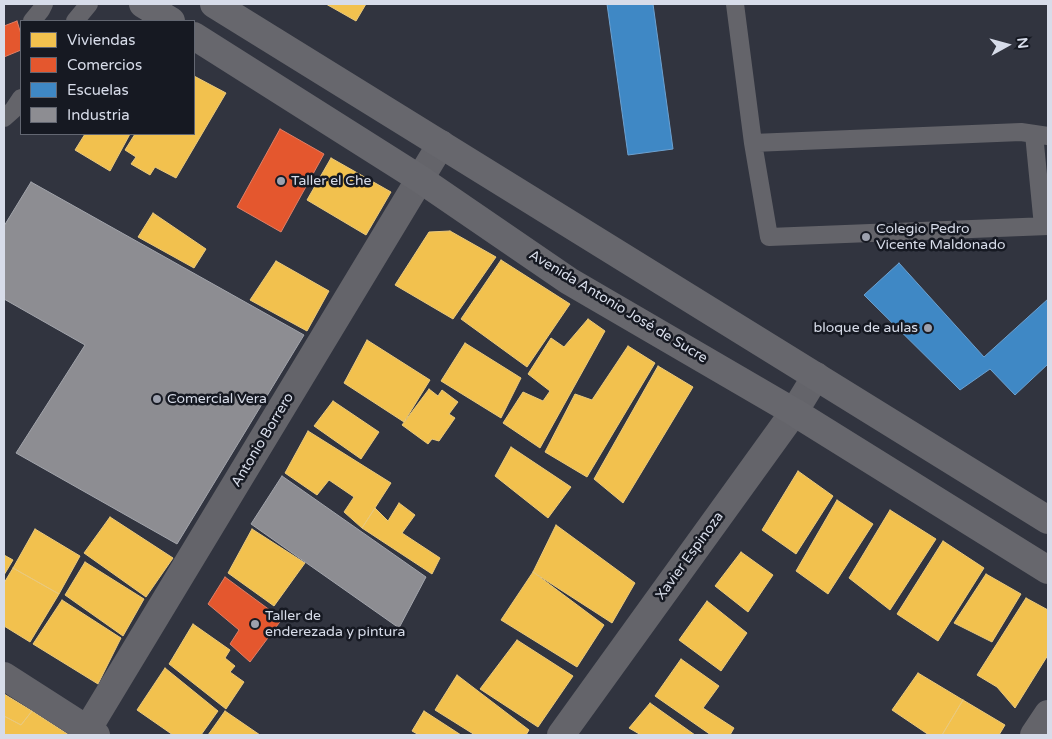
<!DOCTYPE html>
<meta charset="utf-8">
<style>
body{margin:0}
#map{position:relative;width:1052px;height:739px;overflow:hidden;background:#31343f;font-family:"Varela Round",sans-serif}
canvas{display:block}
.frame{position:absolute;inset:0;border:5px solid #d7dce9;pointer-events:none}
.legend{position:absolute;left:20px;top:20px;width:175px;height:115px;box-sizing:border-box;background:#161922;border:1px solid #636772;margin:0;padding:6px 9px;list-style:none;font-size:15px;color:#d7dce9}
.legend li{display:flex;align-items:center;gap:10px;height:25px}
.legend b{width:25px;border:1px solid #636772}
.north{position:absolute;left:982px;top:20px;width:50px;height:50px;-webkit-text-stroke:4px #161922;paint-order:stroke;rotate:83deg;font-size:14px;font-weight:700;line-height:20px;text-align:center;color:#d7dce9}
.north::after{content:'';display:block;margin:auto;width:18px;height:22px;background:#d7dce9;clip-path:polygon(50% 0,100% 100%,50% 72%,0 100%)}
</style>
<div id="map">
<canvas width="1052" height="739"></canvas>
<div class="frame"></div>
<ul class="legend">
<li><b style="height:14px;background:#f2c14e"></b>Viviendas</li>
<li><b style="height:14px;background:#e4572e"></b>Comercios</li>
<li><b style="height:14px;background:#3f88c5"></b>Escuelas</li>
<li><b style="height:14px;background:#8d8d92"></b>Industria</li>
</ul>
<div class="north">N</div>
</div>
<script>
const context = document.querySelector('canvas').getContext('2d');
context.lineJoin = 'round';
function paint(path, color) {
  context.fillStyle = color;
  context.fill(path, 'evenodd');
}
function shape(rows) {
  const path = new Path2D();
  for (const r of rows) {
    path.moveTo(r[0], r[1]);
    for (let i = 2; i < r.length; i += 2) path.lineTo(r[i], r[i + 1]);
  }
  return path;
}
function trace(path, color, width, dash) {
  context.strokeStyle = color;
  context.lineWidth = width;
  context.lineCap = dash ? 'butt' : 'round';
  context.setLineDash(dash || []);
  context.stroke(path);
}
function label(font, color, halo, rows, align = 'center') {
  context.font = font + ' "Varela Round",sans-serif';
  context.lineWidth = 5;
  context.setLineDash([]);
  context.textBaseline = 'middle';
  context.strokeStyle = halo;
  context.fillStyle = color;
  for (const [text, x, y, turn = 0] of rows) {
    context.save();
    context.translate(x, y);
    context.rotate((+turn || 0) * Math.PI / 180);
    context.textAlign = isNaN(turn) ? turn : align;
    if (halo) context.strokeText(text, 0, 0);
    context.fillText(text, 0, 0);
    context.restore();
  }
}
const homes = shape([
 [326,4,366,4,356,21,326,4],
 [194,76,226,93,176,178,155,167,150,175,131,164,136,157,125,150,135,134,194,134,194,76],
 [85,134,130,134,110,171,75,150,85,134],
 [331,158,391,192,366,235,307,200,331,158],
 [153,213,206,249,194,268,138,237,153,213],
 [450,231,496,257,453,319,395,285,429,232,450,231],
 [501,260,570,304,527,367,461,319,501,260],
 [276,261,329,291,307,331,250,300,276,261],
 [588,319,605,331,540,448,503,423,523,392,543,401,550,391,528,374,551,338,564,347,588,319],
 [367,340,430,380,404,422,344,383,367,340],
 [465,343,521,378,501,418,441,381,465,343],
 [628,346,655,363,587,477,545,452,575,394,592,400,628,346],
 [658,366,693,387,623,503,594,479,658,366],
 [429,389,438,396,442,390,458,402,449,414,455,418,439,441,432,439,428,444,402,425,429,389],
 [333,401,379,432,361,459,314,426,333,401],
 [308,431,391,483,362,528,344,512,354,497,329,480,317,495,285,473,308,431],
 [511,447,571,487,548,518,495,476,511,447],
 [798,471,833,496,796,554,762,530,798,471],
 [837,500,873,524,828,594,796,571,837,500],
 [399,503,415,515,402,533,440,558,432,574,362,528,375,508,388,521,399,503],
 [890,510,936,539,890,610,849,578,890,510],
 [110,517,173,558,146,597,84,553,110,517],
 [556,525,635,583,612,623,533,572,556,525],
 [35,529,80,556,59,594,13,568,35,529],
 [252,529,305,563,274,606,228,573,252,529],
 [943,541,984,568,938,641,897,614,943,541],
 [741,552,773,575,748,612,715,586,741,552],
 [4,555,13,560,4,575,4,555],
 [85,562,144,599,123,636,65,595,85,562],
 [13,568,59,594,30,642,4,626,4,583,13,568],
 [533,572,604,625,577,667,501,620,533,572],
 [986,574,1021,594,992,642,954,623,986,574],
 [1026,598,1048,610,1048,655,1015,708,997,687,977,675,1026,598],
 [62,600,121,638,98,684,33,644,62,600],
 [707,601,747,633,721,671,679,640,707,601],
 [193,624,230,650,225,658,235,666,230,672,244,682,226,709,169,664,193,624],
 [517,640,573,676,538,727,480,689,517,640],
 [681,659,719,686,703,708,734,728,730,735,711,735,655,696,681,659],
 [165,668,218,711,201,735,173,735,137,710,165,668],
 [918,673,963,700,942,735,929,735,892,710,918,673],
 [457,675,529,730,526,735,475,735,435,710,457,675],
 [4,694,32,711,21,725,4,716,4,694],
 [963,700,1005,725,999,735,942,735,963,700],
 [650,703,695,735,641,735,629,728,650,703],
 [32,711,69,735,4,735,4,716,21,725,32,711],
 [225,711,260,735,208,735,225,711],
 [424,711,461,735,419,735,412,731,424,711]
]);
paint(homes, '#f2c14e');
trace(homes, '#eac97c', 1);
const shops = shape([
 [17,21,21,34,21,50,4,57,4,26,17,21],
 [280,129,324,154,281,232,237,207,280,129],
 [225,577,282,619,250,662,230,644,239,630,208,604,225,577]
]);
paint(shops, '#e4572e');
trace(shops, '#e07f66', 1);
const schools = shape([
 [607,4,653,4,673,149,628,155,607,4],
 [899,263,984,357,1048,299,1048,364,1015,395,990,369,960,390,864,295,899,263]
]);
paint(schools, '#3f88c5');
trace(schools, '#6da1d0', 1);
const industry = shape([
 [31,182,304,335,177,544,16,453,85,345,4,299,4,226,31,182],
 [282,476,426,577,399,628,251,524,282,476]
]);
paint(industry, '#8d8d92');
trace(industry, '#a3a5ac', 1);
trace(shape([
 [735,4,753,143,769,237,1048,226],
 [32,21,41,10,44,4],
 [75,21,89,4],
 [4,118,13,110,21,98],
 [1034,134,1043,226],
 [753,143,1021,132,1048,136]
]), '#64646a', 18);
trace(shape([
 [4,676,96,735],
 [84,735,441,144],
 [561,735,794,412,816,376],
 [1034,735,1048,714]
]), '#64646a', 28);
trace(shape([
 [143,4,171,21],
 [214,4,1048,520],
 [194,36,420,179,569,281,794,412,1048,570]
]), '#67676d', 28);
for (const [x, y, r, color] of [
 [281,181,5,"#9da1ae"],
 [866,237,5,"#9da1ae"],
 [928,328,5,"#9da1ae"],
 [157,399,5,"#9da1ae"],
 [255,624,5,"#9da1ae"]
]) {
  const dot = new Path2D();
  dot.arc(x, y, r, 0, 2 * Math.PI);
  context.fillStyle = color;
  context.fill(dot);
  trace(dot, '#161922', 2);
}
label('14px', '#d7dce9', '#161922', [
 ["Taller el Che",291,181],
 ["Colegio Pedro",876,229],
 ["Vicente Maldonado",876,245],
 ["bloque de aulas",918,328,"right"],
 ["Comercial Vera",167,399],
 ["Taller de",265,616],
 ["enderezada y pintura",265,632]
], 'left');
label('14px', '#d7dce9', '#161922', [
 ["Avenida Antonio José de Sucre",618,307,31],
 ["Antonio Borrero",263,440,-59],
 ["Xavier Espinoza",690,556,-54]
]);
</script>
